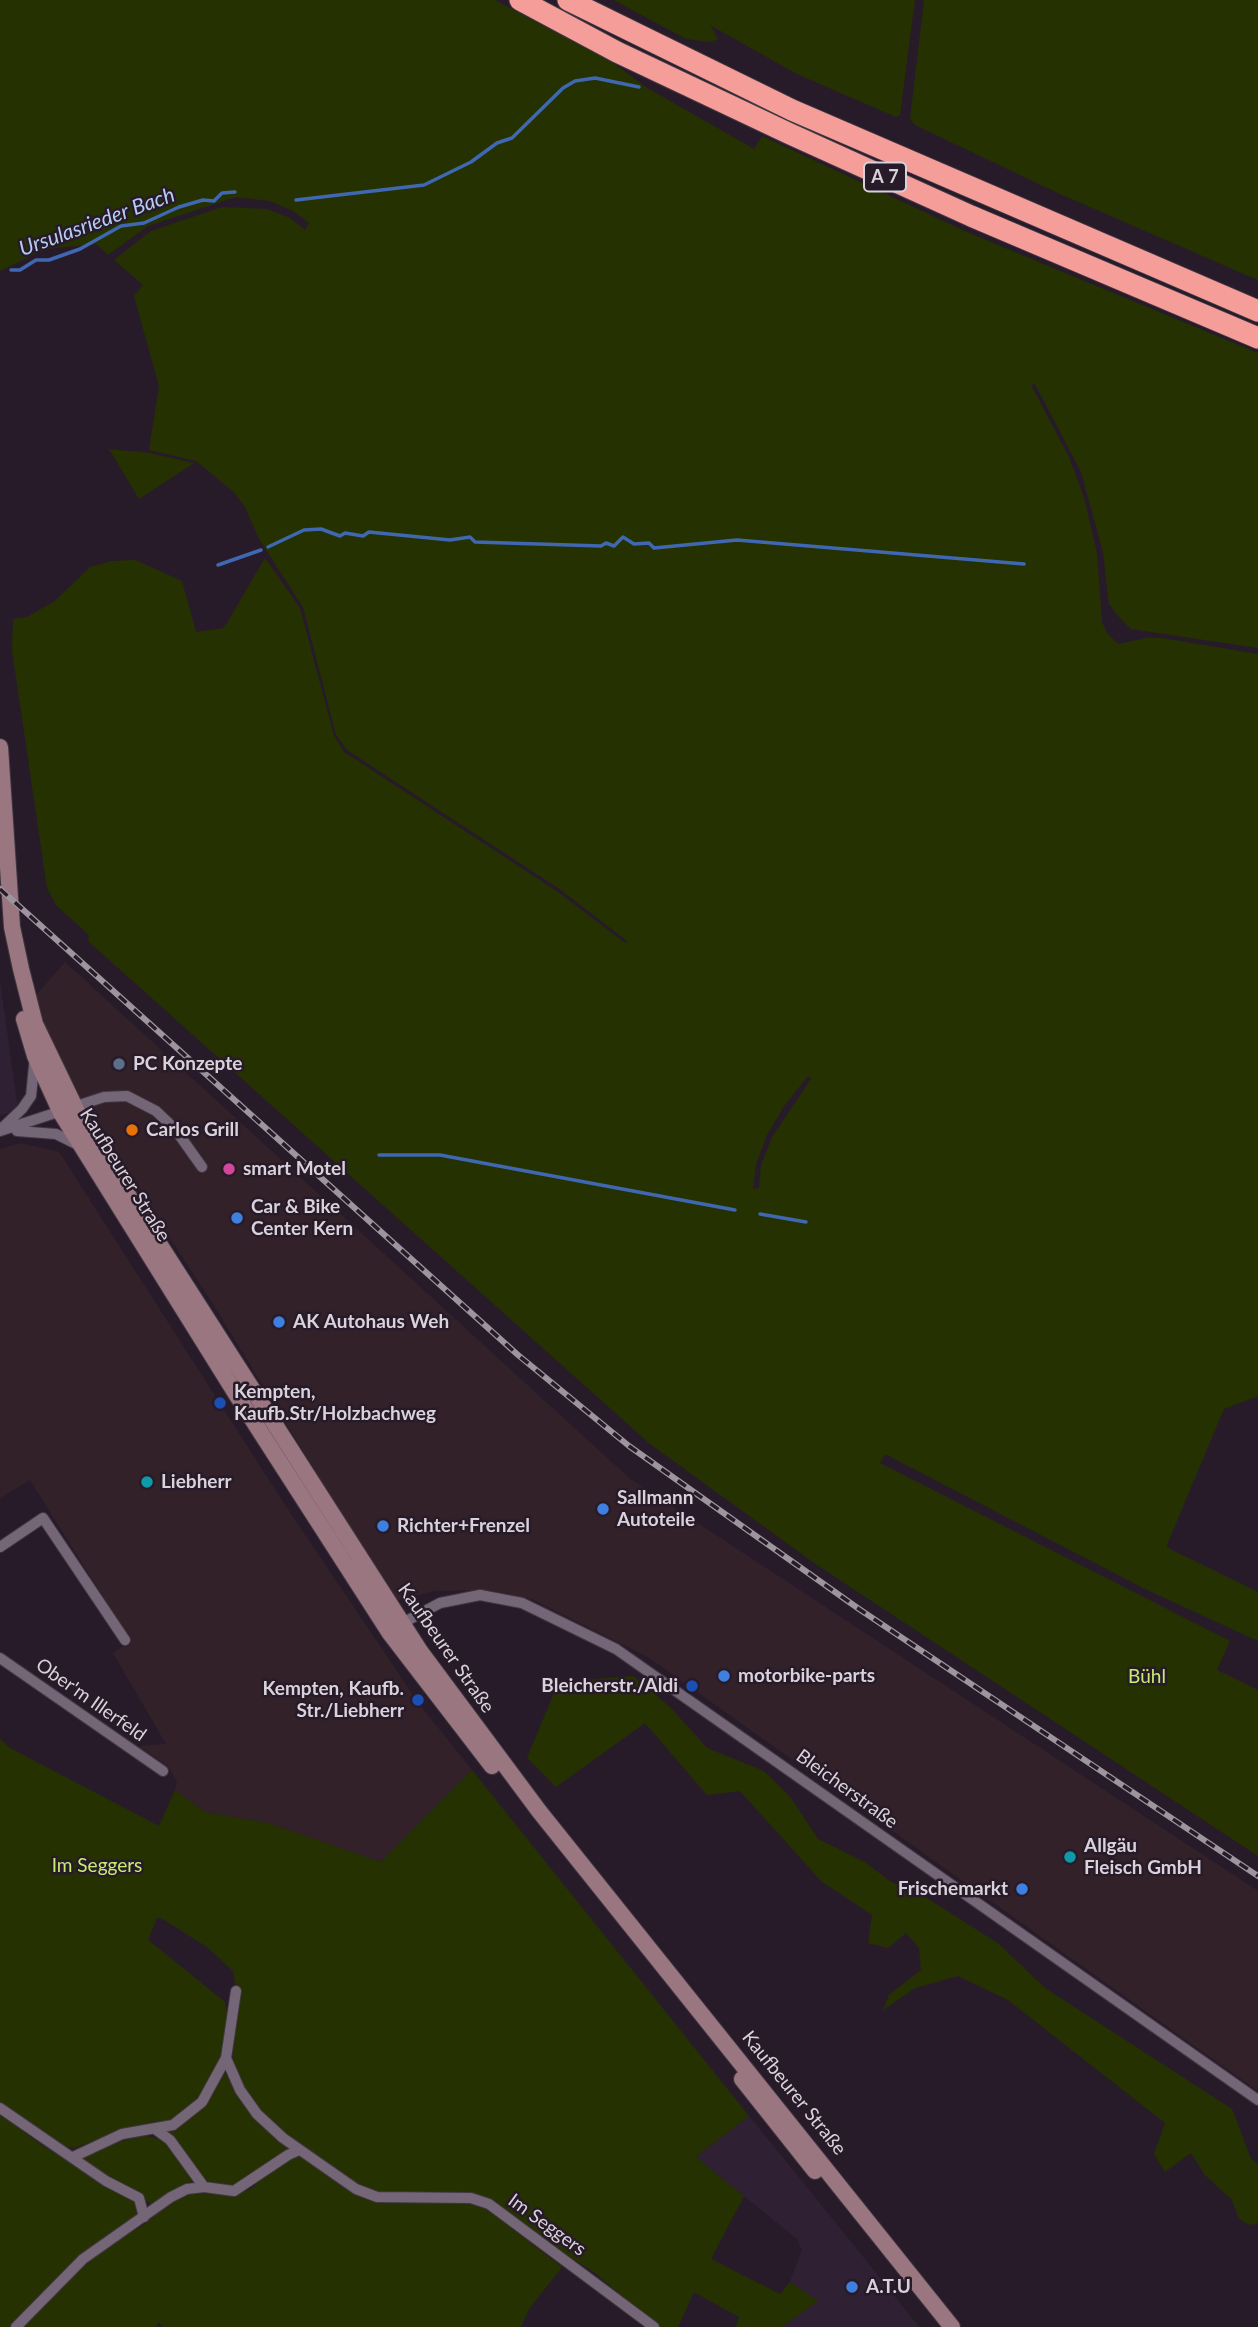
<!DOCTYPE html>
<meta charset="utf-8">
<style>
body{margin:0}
canvas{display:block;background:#271b29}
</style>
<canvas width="1258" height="2327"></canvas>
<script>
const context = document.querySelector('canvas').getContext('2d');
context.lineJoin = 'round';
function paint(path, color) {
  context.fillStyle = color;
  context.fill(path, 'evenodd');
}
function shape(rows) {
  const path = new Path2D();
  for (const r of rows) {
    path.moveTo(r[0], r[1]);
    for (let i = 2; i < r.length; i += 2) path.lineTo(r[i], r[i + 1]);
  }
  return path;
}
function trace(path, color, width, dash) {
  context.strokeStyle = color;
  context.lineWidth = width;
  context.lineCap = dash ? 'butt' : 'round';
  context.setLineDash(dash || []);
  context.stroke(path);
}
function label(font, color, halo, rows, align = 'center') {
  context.font = font + ' Lato,sans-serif';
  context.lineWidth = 5;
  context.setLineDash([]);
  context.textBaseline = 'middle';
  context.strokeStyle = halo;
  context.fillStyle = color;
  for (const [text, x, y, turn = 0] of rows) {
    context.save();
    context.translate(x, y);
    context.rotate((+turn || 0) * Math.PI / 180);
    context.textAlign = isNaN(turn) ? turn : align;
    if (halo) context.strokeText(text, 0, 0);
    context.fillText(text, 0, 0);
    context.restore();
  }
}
paint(shape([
 [0,982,18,1109,0,1116],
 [749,2116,848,2238,919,2327,782,2327,817,2301,790,2282,802,2250,797,2239,696,2157]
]), '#302034');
paint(shape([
 [65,962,629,1478,1258,1891,1258,2091,648,1657,532,1599,489,1590,434,1591,395,1601,213,1304,57,1065,32,1000],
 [20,1143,59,1152,281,1499,419,1704,472,1770,381,1862,268,1823,205,1812,175,1790,177,1781,168,1766,139,1746,166,1744,113,1653,131,1641,30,1480,0,1498,0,1149]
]), '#33212a');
paint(shape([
 [0,0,495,0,613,63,649,89,754,149,762,136,969,233,1258,353,1258,648,1131,629,1119,617,1109,604,1103,552,1081,472,1035,384,1031,385,1069,457,1084,498,1097,553,1102,622,1107,633,1118,644,1146,638,1162,638,1258,654,1258,1396,1224,1409,1166,1547,1258,1592,1258,1641,1145,1589,885,1454,880,1463,1230,1641,1217,1670,1258,1690,1258,1856,817,1565,650,1444,88,941,89,935,56,905,47,888,12,650,13,619,27,617,55,601,90,567,112,561,135,560,182,581,196,632,224,628,265,558,300,608,334,736,344,752,558,892,625,943,627,941,561,890,347,750,336,735,303,607,259,539,245,507,234,492,196,461,149,450,159,386,134,296,143,285,114,260,151,231,222,207,267,209,290,218,305,230,309,223,293,211,270,201,236,197,148,226,108,255,96,244,46,249,0,271],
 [808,1076,811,1079,772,1137,761,1165,759,1188,753,1189,756,1164,767,1135,784,1106],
 [614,0,915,0,900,115,896,117,797,74,710,25,718,39,710,42,686,39],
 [924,0,1258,0,1258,280,1060,194,915,125,910,119],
 [109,449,149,453,194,463,139,499],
 [633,1676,671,1708,707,1748,764,1771,791,1798,818,1839,865,1862,891,1882,916,1891,999,1944,1045,1988,1232,2109,1251,2159,1258,2164,1258,2223,1250,2225,1239,2219,1232,2200,1205,2175,1191,2153,1165,2172,1154,2154,1165,2123,1008,2000,958,1976,915,1988,883,2010,889,1995,921,1970,919,1948,906,1933,888,1948,868,1943,872,1915,821,1881,740,1791,707,1795,645,1723,556,1787,527,1758,554,1693,571,1681],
 [0,1739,10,1748,159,1826,175,1790,205,1812,268,1823,381,1862,472,1770,749,2116,696,2157,744,2196,711,2259,780,2294,790,2282,818,2301,782,2327,736,2327,739,2317,694,2292,678,2327,658,2327,595,2273,472,2194,433,2191,378,2195,358,2186,319,2156,301,2147,261,2112,236,2074,232,2052,236,1991,233,1971,207,1947,161,1918,157,1918,148,1940,225,2002,227,2014,221,2057,199,2099,171,2122,121,2131,74,2148,60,2146,0,2104],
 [223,2071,288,2145,286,2150,233,2187,204,2180,167,2130,175,2128],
 [0,2114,40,2144,134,2199,139,2212,137,2217,81,2257,10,2327,0,2327],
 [141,2135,163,2140,195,2179,153,2205,87,2165,84,2158,86,2153],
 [299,2155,353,2191,472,2204,487,2209,562,2267,529,2309,521,2327,163,2327,159,2322,156,2327,22,2327,86,2263,122,2237,144,2225,173,2199,189,2193,206,2191,235,2195,250,2189,281,2163]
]), '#253100');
trace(shape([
 [296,200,424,185,471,162,497,143,512,138,563,88,575,81,595,78,639,87],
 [11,270,20,270,36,260,49,260,80,249,121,226,144,223,179,207,203,200,214,201,222,193,235,192],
 [268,547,304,530,321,529,340,536,345,533,363,536,369,532,450,540,470,537,475,542,601,546,606,543,614,546,623,537,634,544,649,543,654,548,737,540,1024,564],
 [218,565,261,550],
 [379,1155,440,1155,735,1210],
 [760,1214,806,1222]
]), '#3f67b2', 3.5);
const minor = shape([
 [1,1129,22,1109,31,1096,35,1056],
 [0,1131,104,1097,127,1096,156,1111,175,1129,202,1167],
 [17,1131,56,1134,78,1145],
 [0,1547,43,1518,125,1640],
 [397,1626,440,1603,480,1595,522,1603,616,1649,1258,2100],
 [0,1658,163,1771],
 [236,1991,226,2058,240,2090,257,2114,283,2138,356,2189,377,2197,471,2198,489,2204,654,2327],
 [0,2108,106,2181,139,2198,144,2217],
 [155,2129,170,2140,204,2187],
 [73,2157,122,2134,173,2125,202,2102,226,2058],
 [16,2327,83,2259,171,2197,187,2189,204,2187,234,2191,288,2155,299,2150]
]);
const secondary = shape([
 [0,747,12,927,21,969,35,1024,85,1128,420,1651,539,1811,952,2327],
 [24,1019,35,1056,61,1113,236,1394,389,1632,492,1766],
 [742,2079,815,2171]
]);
const motorway = shape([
 [520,0,617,52,788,133,971,216,1258,338],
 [568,0,792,110,1258,311]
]);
trace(minor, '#403742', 12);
trace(secondary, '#403742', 18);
trace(motorway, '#403742', 23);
trace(minor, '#746677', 10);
trace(secondary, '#9a7681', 16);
trace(motorway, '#f49d99', 21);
const rail = shape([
 [0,889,518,1355,629,1446,859,1609,1258,1876]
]);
trace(rail, '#9d949e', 6);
trace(rail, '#271b29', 3.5, [10]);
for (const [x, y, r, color] of [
 [119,1064,7,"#5c6f8a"],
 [132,1130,7,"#e8710a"],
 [229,1169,7,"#d1479c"],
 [237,1218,7,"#3f7fe0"],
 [279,1322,7,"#3f7fe0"],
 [220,1403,7,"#1a4fb4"],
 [147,1482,7,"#0f9aa8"],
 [603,1509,7,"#3f7fe0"],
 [383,1526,7,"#3f7fe0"],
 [724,1676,7,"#3f7fe0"],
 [692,1686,7,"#1a4fb4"],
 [418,1700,7,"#1a4fb4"],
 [1070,1857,7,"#0f9aa8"],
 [1022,1889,7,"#3f7fe0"],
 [852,2287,7,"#3f7fe0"]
]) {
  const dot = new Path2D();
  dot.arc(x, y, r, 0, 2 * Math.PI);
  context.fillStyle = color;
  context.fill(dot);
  trace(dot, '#271b29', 2.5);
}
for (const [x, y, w] of [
 [885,177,42]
]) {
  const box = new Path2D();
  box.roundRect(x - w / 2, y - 14.5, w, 29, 5);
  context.fillStyle = '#271b29';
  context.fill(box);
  trace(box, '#dad2db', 2);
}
label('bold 18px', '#dad2db', null, [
 ["A 7",885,177]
]);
label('bold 19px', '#dad2db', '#271b29', [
 ["PC Konzepte",133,1064],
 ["Carlos Grill",146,1130],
 ["smart Motel",243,1169],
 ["Car & Bike",251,1207],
 ["Center Kern",251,1229],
 ["AK Autohaus Weh",293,1322],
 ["Kempten,",234,1392],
 ["Kaufb.Str/Holzbachweg",234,1414],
 ["Liebherr",161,1482],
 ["Sallmann",617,1498],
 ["Autoteile",617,1520],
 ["Richter+Frenzel",397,1526],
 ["motorbike-parts",738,1676],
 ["Bleicherstr./Aldi",678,1686,"right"],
 ["Kempten, Kaufb.",404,1689,"right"],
 ["Str./Liebherr",404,1711,"right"],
 ["Allgäu",1084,1846],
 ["Fleisch GmbH",1084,1868],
 ["Frischemarkt",1008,1889,"right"],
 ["A.T.U",866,2287]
], 'left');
label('19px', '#dad2db', '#271b29', [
 ["Kaufbeurer Straße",125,1175,58],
 ["Kaufbeurer Straße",446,1648,55],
 ["Ober'm Illerfeld",91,1700,35],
 ["Bleicherstraße",847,1789,36],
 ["Kaufbeurer Straße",794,2093,51],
 ["Im Seggers",547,2225,36]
]);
label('19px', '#c7ec70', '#271b29', [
 ["Bühl",1147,1677],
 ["Im Seggers",97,1866]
]);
label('italic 21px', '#b5ccf5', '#271b29', [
 ["Ursulasrieder Bach",97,222,-20]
]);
</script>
